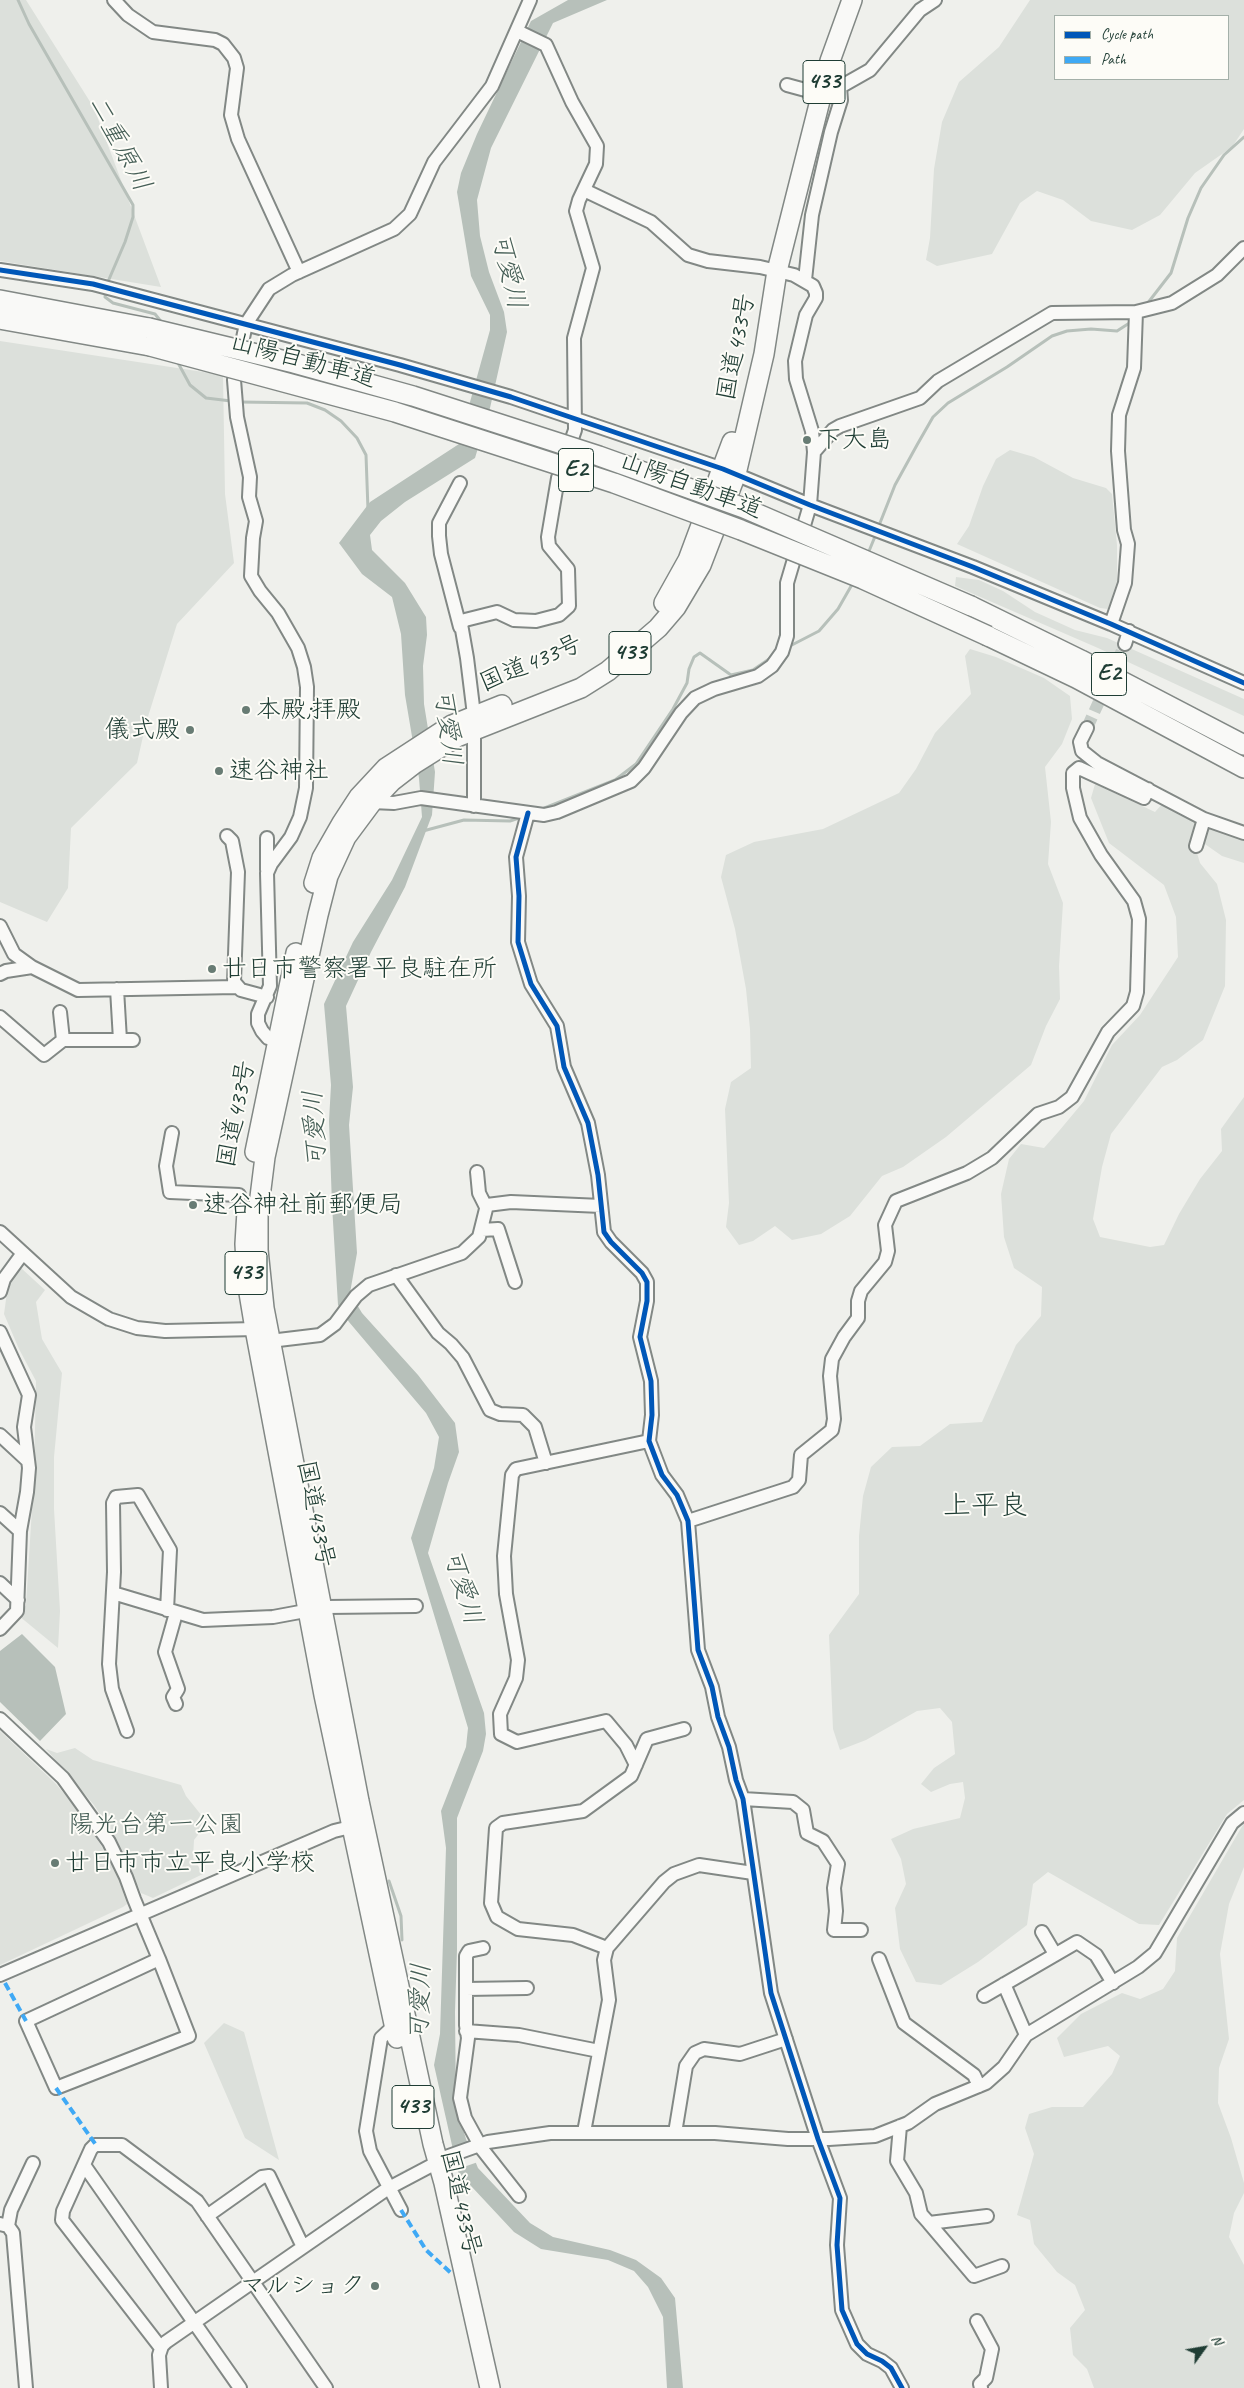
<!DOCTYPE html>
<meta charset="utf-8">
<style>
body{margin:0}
#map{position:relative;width:1244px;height:2388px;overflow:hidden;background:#eff0ec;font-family:Caveat,sans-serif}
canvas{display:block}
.legend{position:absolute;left:1054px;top:15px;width:175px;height:65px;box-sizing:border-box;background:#fdfcf7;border:1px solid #a4b0a9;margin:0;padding:6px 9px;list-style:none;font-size:15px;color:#1f3d34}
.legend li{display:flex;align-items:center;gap:10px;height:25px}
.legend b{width:25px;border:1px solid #a4b0a9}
.north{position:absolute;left:1179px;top:2323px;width:50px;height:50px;-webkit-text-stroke:4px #fdfcf7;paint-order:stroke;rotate:58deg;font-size:14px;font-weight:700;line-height:20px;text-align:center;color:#1f3d34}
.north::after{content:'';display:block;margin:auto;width:18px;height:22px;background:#1f3d34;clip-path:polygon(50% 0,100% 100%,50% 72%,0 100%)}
</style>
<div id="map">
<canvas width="1244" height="2388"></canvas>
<ul class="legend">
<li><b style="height:6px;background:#0057b8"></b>Cycle path</li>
<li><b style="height:6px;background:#3fa9f5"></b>Path</li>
</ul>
<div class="north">N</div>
</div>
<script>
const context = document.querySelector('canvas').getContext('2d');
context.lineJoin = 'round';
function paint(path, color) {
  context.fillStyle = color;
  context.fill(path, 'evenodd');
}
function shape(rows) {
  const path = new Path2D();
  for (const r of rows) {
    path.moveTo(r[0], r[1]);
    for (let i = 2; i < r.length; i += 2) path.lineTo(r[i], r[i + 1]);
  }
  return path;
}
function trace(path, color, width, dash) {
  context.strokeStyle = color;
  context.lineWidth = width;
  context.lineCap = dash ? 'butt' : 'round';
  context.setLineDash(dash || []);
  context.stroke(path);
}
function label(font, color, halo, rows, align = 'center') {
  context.font = font + ' Caveat,"Klee One",sans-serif';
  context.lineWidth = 4;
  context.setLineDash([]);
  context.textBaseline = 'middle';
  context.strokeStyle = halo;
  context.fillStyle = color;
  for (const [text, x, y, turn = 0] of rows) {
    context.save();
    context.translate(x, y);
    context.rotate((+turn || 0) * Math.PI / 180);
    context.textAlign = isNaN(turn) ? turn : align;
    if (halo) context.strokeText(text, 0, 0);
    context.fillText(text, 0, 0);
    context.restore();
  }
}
paint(shape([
 [0,1731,55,1783,80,1812,102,1847,119,1879,127,1904,123,1907,0,1965]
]), '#dee1dc');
paint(shape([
 [0,0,26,0,94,108,161,287,0,261],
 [1030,0,1244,0,1244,129,1232,147,1195,173,1160,215,1132,230,1091,221,1063,200,1037,191,1020,203,992,254,937,266,926,260,930,238,934,169,942,122,959,82,999,47],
 [1055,16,1228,16,1228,79,1055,79],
 [0,341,223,375,225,494,234,563,177,624,146,723,137,763,71,828,68,888,47,922,0,902],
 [1010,450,1034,457,1073,478,1106,488,1112,494,1117,545,1117,581,1108,609,1100,608,957,544,969,526,983,486,996,459],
 [956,577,979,580,1003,591,1035,612,1075,630,1107,638,1244,699,1244,716,1098,648,955,586],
 [970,649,996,657,1044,678,1070,696,1072,719,1062,744,1045,767,1051,822,1048,864,1063,903,1059,966,1060,999,1046,1026,1031,1065,946,1137,903,1167,882,1176,850,1216,821,1234,792,1240,775,1226,753,1241,739,1245,726,1227,729,1203,725,1109,731,1082,751,1068,750,1029,746,989,735,929,721,877,726,855,754,842,823,829,899,793,916,769,935,733,971,694,965,656],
 [1095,784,1155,812,1163,803,1197,822,1194,843,1200,863,1217,884,1226,920,1225,986,1203,1040,1177,1060,1162,1067,1111,1134,1102,1167,1093,1219,1100,1237,1150,1247,1164,1245,1179,1214,1200,1179,1222,1151,1221,1129,1244,1097,1244,1800,1227,1814,1159,1925,1139,1924,1048,1872,1033,1884,1027,1925,978,1962,941,1985,916,1982,900,1949,895,1908,906,1884,901,1859,891,1839,913,1829,960,1818,965,1798,963,1782,950,1784,931,1792,921,1784,934,1768,955,1754,952,1722,940,1708,917,1711,866,1740,840,1750,833,1729,829,1635,859,1594,859,1536,863,1496,871,1467,892,1447,920,1446,950,1424,982,1422,1016,1345,1041,1316,1042,1287,1014,1268,1004,1237,1001,1194,1009,1159,1021,1144,1044,1148,1059,1131,1084,1101,1112,1045,1140,1015,1178,957,1176,917,1164,885,1109,843,1091,798],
 [1207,825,1244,837,1244,863,1222,856,1202,842],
 [21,1268,45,1290,36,1302,42,1339,62,1373,54,1457,54,1509,60,1611,58,1648,19,1616,26,1605,34,1476,36,1381,19,1349,4,1314,8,1285],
 [75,1748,93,1760,181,1785,186,1796,202,1816,204,1827,194,1840,193,1858,203,1874,153,1898,141,1893,115,1837,94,1805,46,1749,57,1753],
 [1244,1823,1244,1867,1229,1904,1220,1954,1229,2039,1219,2068,1218,2103,1231,2138,1244,2183,1244,2193,1234,2213,1229,2237,1244,2265,1244,2388,1094,2388,1087,2369,1073,2355,1070,2328,1085,2310,1075,2285,1057,2272,1034,2244,1030,2220,1017,2215,1034,2154,1025,2128,1029,2114,1052,2107,1083,2107,1112,2074,1120,2056,1108,2046,1064,2057,1057,2038,1081,2014,1122,1993,1140,1999,1163,1989,1175,1971,1177,1938],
 [224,2023,244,2032,279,2160,245,2138,204,2043]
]), '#dce0db');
paint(shape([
 [568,0,607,0,553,23,491,148,477,200,480,236,489,272,504,312,507,332,490,408,475,458,405,502,381,521,370,535,372,550,405,583,426,617,427,635,423,666,424,704,435,772,432,815,405,887,371,952,346,1006,353,1087,349,1125,357,1253,350,1293,362,1313,418,1375,455,1423,459,1452,448,1483,428,1553,484,1713,486,1734,483,1751,457,1818,457,1950,455,2012,456,2106,466,2139,478,2168,530,2223,553,2237,610,2250,636,2260,661,2278,675,2298,683,2388,667,2388,663,2317,648,2287,634,2271,608,2260,541,2249,514,2232,458,2172,434,2065,440,2034,446,1848,441,1811,466,1747,468,1728,411,1538,434,1468,439,1437,426,1413,349,1322,338,1305,332,1205,329,1121,331,1085,324,1004,353,942,392,880,422,817,419,778,405,695,401,634,392,597,362,574,339,543,370,502,459,444,467,421,470,402,490,330,490,315,471,276,457,192,461,173,477,134,531,21],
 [22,1634,55,1667,66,1714,40,1741,0,1702,0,1651]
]), '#b7c0ba');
paint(shape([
 [474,2151,478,2162,455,2170,453,2159]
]), '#eff0ec');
trace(shape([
 [18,0,29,24,133,205,133,217,125,242,107,284],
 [106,290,105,297,113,303,155,314,163,324],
 [1147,304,1171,273,1188,218,1201,188,1224,155,1244,137],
 [177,361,190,385,206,398,231,401],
 [240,402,307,403,325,410,341,421,357,438,366,455,368,510],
 [878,528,895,485,917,445,933,417,948,403,1007,367,1052,336,1067,331,1091,329,1117,331,1131,322],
 [867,556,876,534],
 [788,647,819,631,838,609,854,581],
 [542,809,615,780,636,764,673,709,687,683,689,669,694,657,700,653,731,675,753,670,772,657],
 [423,831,464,820,510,821,522,817],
 [389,1881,401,1916,402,1940]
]), '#b7c0ba', 3);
trace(shape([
 [1087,728,1125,644]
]), '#c5ccc7', 12, [12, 6]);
const minor = shape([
 [114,0,128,15,153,32,215,40,223,44,234,58,237,68,231,115,238,139,299,272],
 [787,85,809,91,828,88],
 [584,190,651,222,688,255,708,261,760,267,794,275,813,286,816,293,816,298,806,315,795,361,796,379,812,431,814,452],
 [0,270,93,284,400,365,511,397,723,469,810,505,973,567,1111,624,1244,683],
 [805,280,812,215,831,132,841,100,840,87,870,70,920,10,935,0],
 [460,483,439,523,439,536,441,554,460,627],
 [1111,624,1125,583,1128,544,1124,530,1118,451,1119,415,1134,368,1136,312],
 [1125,644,1129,631],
 [1087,728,1080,742,1082,751,1097,763,1204,819,1244,833],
 [372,802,394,803,421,798,544,815,557,812,631,781,644,768,681,713,695,698,714,689,758,676,772,666,782,652,787,636,787,583,810,505,814,452,833,430,840,426,920,398,938,381,1052,313,1136,312,1172,303,1217,275,1244,248],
 [474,806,474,715,467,658,461,624,465,620,497,612,514,620,536,621,559,615,569,606,568,569,549,546,548,537,558,478,575,430,574,338,593,268,576,211,579,200,596,164,597,146,572,102,546,45,517,31],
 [528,813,516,857,519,896,518,942,531,984,557,1026,564,1067,588,1123,598,1175,604,1232,611,1242,642,1273,647,1282,647,1301,640,1337,651,1381,652,1415,649,1441,662,1475,677,1495,688,1521,698,1650,712,1687,718,1717,729,1747,736,1780,743,1799,771,1993,818,2139,840,2198,837,2245,842,2310,857,2344,867,2354,882,2361,891,2368,902,2388],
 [227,836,232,841,238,872,234,982,241,990,267,997],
 [267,838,267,870],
 [1196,846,1204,819],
 [0,926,14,954,32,967,78,990,236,987],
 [0,974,6,971,32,967],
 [117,989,120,1040],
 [60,1012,63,1040],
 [0,1017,44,1055,63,1040,133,1040],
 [285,1043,268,1038,262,1031,258,1023,258,1014,270,986,267,873,271,864,291,837,300,817,306,788,307,687,304,667,298,648,278,613,260,591,251,576,253,538,256,521,249,497,250,477,237,417,234,380,246,324,269,289,292,275,394,229,410,214,434,162,492,86,530,0],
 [172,1133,166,1166,170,1192,239,1195],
 [477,1172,479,1193,486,1207],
 [482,1230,498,1229,515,1282],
 [0,1232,71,1297,109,1319,137,1328,165,1331,256,1329,270,1341,320,1335,335,1324,356,1296,369,1285,462,1253,479,1237,487,1205,511,1202,601,1206],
 [396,1275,438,1333,451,1344,463,1358,490,1410,500,1414,523,1415,535,1427,546,1463],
 [0,1292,4,1279,23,1253],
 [0,1332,29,1395,24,1427,29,1468,27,1492,20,1531,17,1611,0,1629],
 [0,1435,28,1461],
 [0,1513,20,1531],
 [688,1521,793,1487,799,1480,801,1455,832,1430,834,1419,830,1376,832,1359,844,1337,858,1318,858,1301,861,1291,885,1262,888,1251,885,1225,896,1201,967,1173,992,1158,1038,1114,1059,1107,1072,1097,1108,1032,1133,1006,1137,992,1139,919,1134,901,1101,855,1080,818,1073,788,1073,773,1079,768,1144,798,1148,789],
 [0,1583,18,1600],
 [113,1593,203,1620,273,1617,327,1607,416,1606],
 [176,1613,165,1652,178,1689,173,1697,176,1704],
 [0,1719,63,1778,109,1842,126,1877,134,1899,146,1928,159,1959,189,2036,56,2088,26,2021,159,1959],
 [127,1731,112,1689,109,1664,114,1572,113,1503,116,1497,138,1495,170,1550,167,1610],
 [636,1765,626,1745,606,1721,517,1742,501,1734,500,1714,516,1678,518,1660,506,1594,504,1556,512,1475,516,1469,649,1441],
 [743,1799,793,1802,803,1810,807,1833,823,1841,838,1864,834,1888,836,1911,834,1930,861,1930],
 [1042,1932,1055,1954],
 [483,1948,469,1951,466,1956,466,2025,468,2038,460,2098,465,2118,482,2149,519,2196],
 [607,1948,573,1935,518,1929,497,1917,491,1903,496,1828,503,1823,583,1811,631,1776,647,1739,684,1729],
 [879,1959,904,2023,974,2075,979,2086],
 [0,1975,334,1831,359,1825],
 [1004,1984,1026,2035],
 [466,1989,527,1988],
 [984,1996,1077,1942,1096,1955,1113,1983],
 [395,2025,381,2038,366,2131,370,2151,401,2210],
 [466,2031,519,2035,599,2051],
 [900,2126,897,2161,916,2193,921,2214,929,2223,987,2216],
 [584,2132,609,2000,604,1960,607,1948,664,1882,674,1874,699,1865,753,1873],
 [675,2133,686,2066,695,2053,704,2049,740,2054,786,2039],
 [84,2165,240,2388],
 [435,2165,446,2157,488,2142,550,2133,715,2133,788,2139,829,2139,875,2136,908,2123,935,2104,986,2083,1004,2067,1026,2035,1138,1967,1155,1953,1232,1823,1244,1813],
 [207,2216,262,2177,269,2176,303,2247],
 [929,2223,974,2276,1002,2266],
 [0,2224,8,2226,13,2233,26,2388],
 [8,2226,11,2210,33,2163],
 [977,2321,992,2349,986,2378,980,2384,981,2388],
 [161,2348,62,2220,63,2211,91,2149,95,2145,122,2145,197,2201,326,2388],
 [161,2388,159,2355,162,2346,166,2342,387,2189,438,2162]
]);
const highway = shape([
 [0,300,149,328],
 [0,319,150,346],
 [664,603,688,560,732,442],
 [971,606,1081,660,1244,745],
 [988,636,1076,678,1244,768],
 [314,883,322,858,342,823,359,797,386,768,452,725,502,705],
 [255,1152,296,953],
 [247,1211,245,1244,247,1281,255,1329,324,1695,397,2038],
 [490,2388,444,2183,433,2144,359,1801,264,1308,258,1250,258,1213,265,1157,318,915,328,876,346,837,372,802,392,781,414,764,457,737,581,688,608,671,658,628,676,607,701,565,736,474,764,354,777,271,830,61,852,0]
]);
trace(minor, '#828885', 16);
trace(highway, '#828885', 22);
trace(minor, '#f9f9f7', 12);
trace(highway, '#f9f9f7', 19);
const highwayBridge = shape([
 [149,328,294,363,413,396,599,456,744,508,971,606],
 [150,346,395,412,614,483,741,530,863,579,988,636]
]);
trace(highwayBridge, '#828885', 22, []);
trace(highwayBridge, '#f9f9f7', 19);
trace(shape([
 [5,1983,26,2021],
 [56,2088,96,2145],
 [401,2210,426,2250,451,2273]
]), '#3fa9f5', 4, [8, 4]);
trace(shape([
 [0,270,93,284,400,365,511,397,723,469,810,505,973,567,1111,624,1244,683],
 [528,813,516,857,519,896,518,942,531,984,557,1026,564,1067,588,1123,598,1175,604,1232,611,1242,642,1273,647,1282,647,1301,640,1337,651,1381,652,1415,649,1441,662,1475,677,1495,688,1521,698,1650,712,1687,718,1717,729,1747,736,1780,743,1799,771,1993,818,2139,840,2198,837,2245,842,2310,857,2344,867,2354,882,2361,891,2368,902,2388]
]), '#0057b8', 5);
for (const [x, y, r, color] of [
 [807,440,5,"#687c74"],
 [246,710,5,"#687c74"],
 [190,730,5,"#687c74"],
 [219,771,5,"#687c74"],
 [212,969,5,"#687c74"],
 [193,1205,5,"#687c74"],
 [55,1863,5,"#687c74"],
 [375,2286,5,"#687c74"]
]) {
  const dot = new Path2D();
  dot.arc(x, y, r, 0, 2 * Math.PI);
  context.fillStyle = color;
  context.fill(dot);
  trace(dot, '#fdfcf7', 2);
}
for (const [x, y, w] of [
 [824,82,42],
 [576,470,35],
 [630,653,42],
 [1109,674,35],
 [246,1273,42],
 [413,2107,42]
]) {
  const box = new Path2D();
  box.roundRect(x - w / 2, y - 21.5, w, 43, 4);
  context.fillStyle = '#fdfcf7';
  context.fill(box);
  trace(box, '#1f3d34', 1);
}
label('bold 24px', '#1f3d34', null, [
 ["433",824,82],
 ["E2",576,470],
 ["433",630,653],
 ["E2",1109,674],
 ["433",246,1273],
 ["433",413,2107]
]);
label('25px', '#1f3d34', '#fdfcf7', [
 ["国道433号",737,347,-79],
 ["山陽自動車道",303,361,15],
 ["山陽自動車道",691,486,20],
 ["国道433号",531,664,-23],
 ["国道433号",237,1114,-79],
 ["国道433号",315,1514,79],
 ["国道433号",460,2203,77]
]);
label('25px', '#1f3d34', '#fdfcf7', [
 ["下大島",817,440],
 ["本殿;拝殿",256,710],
 ["儀式殿",180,730,"right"],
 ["速谷神社",229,771],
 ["廿日市警察署平良駐在所",222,969],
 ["速谷神社前郵便局",203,1205],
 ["廿日市市立平良小学校",65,1863],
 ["マルショク",365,2286,"right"]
], 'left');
label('25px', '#425b53', '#fdfcf7', [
 ["陽光台第一公園",156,1825]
]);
label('italic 26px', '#455e56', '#fdfcf7', [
 ["二重原川",119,144,62],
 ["可愛川",508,271,77],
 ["可愛川",447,727,83],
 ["可愛川",316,1129,-93],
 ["可愛川",462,1587,73],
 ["可愛川",421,2002,-88]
]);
label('28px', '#1f3d34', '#fdfcf7', [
 ["上平良",985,1507]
]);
</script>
